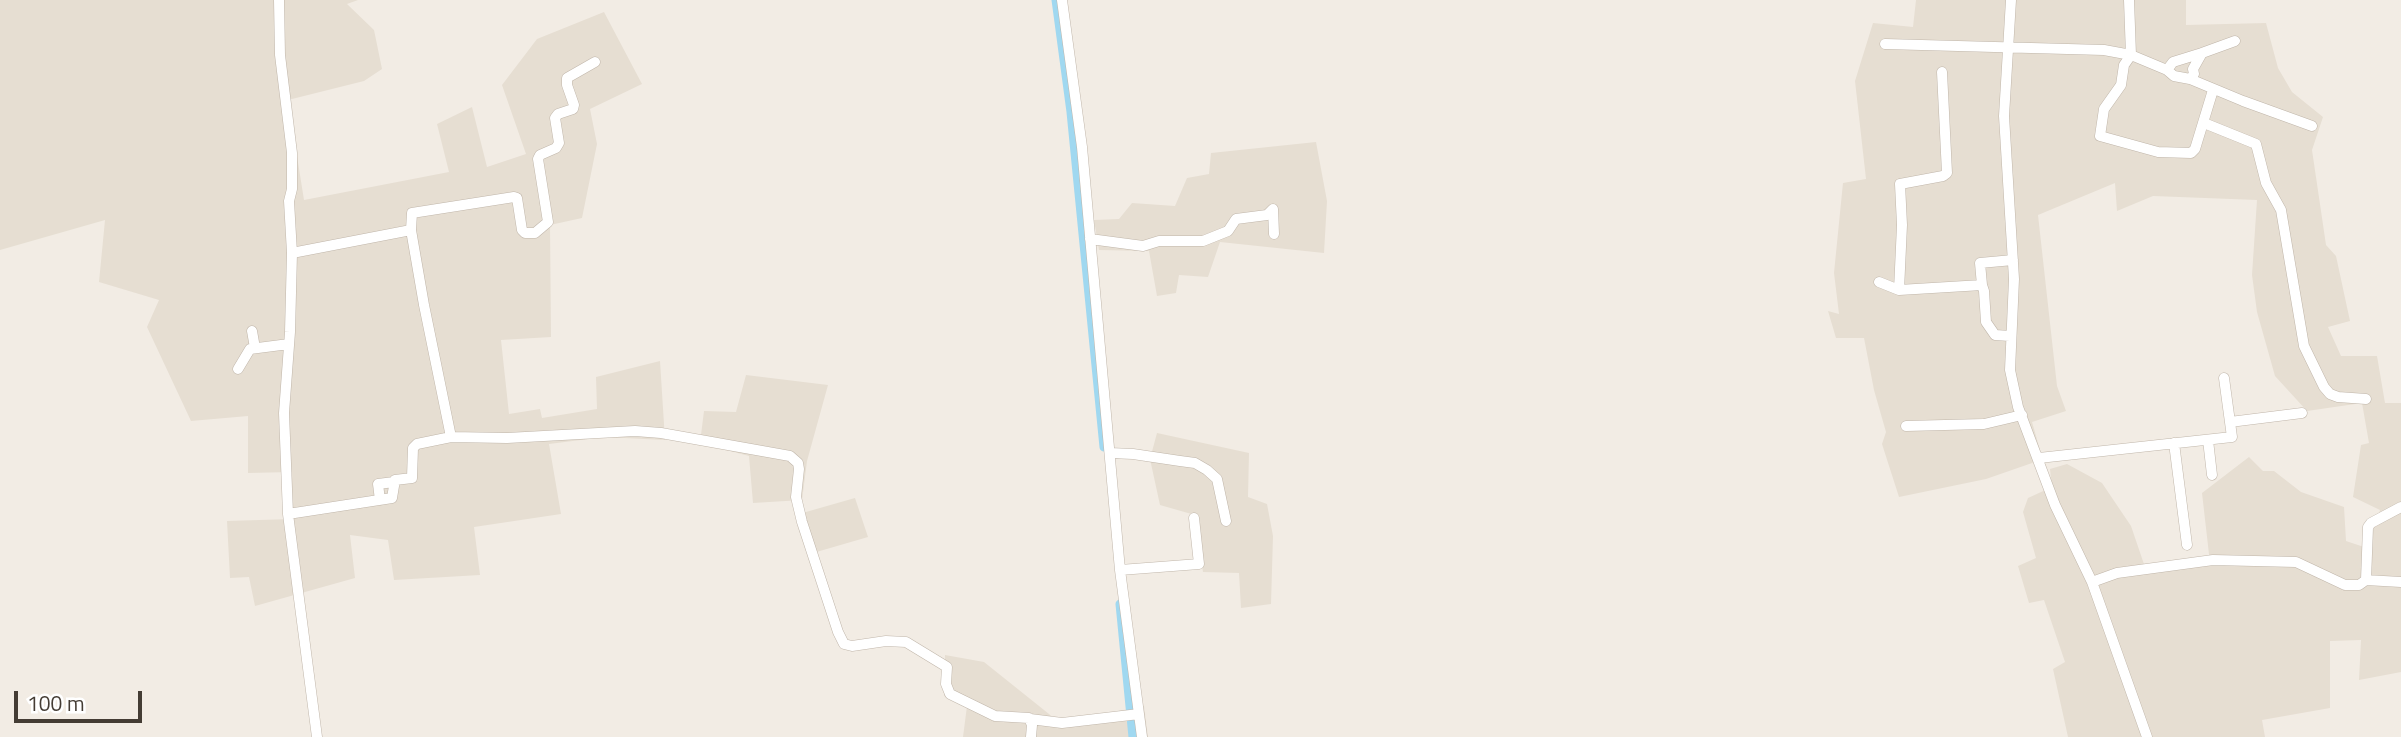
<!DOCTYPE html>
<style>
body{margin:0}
#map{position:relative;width:2401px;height:737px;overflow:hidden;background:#f2ece4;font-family:"Titillium Web",sans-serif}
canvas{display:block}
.scale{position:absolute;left:14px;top:691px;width:128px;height:32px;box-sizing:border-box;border:4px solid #443c34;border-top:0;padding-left:9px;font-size:21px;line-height:24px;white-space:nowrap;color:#443c34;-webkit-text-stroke:5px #fff;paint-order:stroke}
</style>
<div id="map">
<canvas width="2401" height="737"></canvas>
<div class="scale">100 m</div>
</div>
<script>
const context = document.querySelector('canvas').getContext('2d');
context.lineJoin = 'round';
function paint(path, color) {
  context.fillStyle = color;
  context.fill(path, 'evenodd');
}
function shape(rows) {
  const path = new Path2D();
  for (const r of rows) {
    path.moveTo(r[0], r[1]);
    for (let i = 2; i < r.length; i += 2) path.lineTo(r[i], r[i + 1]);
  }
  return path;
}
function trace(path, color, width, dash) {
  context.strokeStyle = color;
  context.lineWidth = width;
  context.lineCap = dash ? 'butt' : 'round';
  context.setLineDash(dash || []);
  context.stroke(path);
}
paint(shape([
 [0,0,358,0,347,4,374,30,382,69,364,81,288,100,304,200,449,172,437,124,472,107,487,167,526,154,502,85,537,39,604,12,642,84,590,109,597,144,582,218,550,225,551,337,501,340,509,414,540,409,542,418,597,409,596,377,660,361,665,440,604,437,549,444,561,514,474,527,480,575,394,580,388,540,350,535,355,578,255,606,249,577,230,578,227,521,292,519,292,472,248,473,248,416,191,421,147,327,159,300,99,282,105,220,0,250],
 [1916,0,2186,0,2186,25,2266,23,2278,68,2292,92,2323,117,2312,150,2326,245,2336,256,2350,321,2328,327,2341,356,2377,356,2385,403,2401,403,2401,672,2359,680,2361,640,2330,641,2330,708,2262,720,2265,737,2068,737,2053,669,2065,662,2044,600,2029,603,2018,566,2036,558,2023,512,2028,498,2052,487,2050,469,2067,464,2102,483,2131,526,2147,573,2210,563,2202,493,2249,457,2263,471,2274,471,2301,492,2344,507,2346,541,2367,548,2380,510,2353,497,2361,445,2369,443,2362,403,2307,411,2275,376,2257,312,2252,275,2257,200,2153,196,2117,211,2115,183,2038,215,2057,386,2066,411,2032,422,2040,450,2035,462,1986,479,1899,497,1882,444,1886,432,1874,390,1864,338,1836,338,1828,311,1839,314,1834,273,1843,183,1866,179,1855,81,1873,23,1913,27],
 [1316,142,1327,201,1324,253,1220,242,1208,277,1179,275,1176,293,1157,296,1149,251,1099,250,1094,220,1119,219,1132,203,1175,206,1187,178,1209,174,1211,153],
 [746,375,828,385,807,461,802,500,753,503,749,456,700,443,704,411,736,412],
 [1157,433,1249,453,1248,497,1267,504,1273,536,1271,604,1241,608,1239,573,1203,572,1195,515,1160,505,1150,459],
 [855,498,868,537,813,553,799,514],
 [945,655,984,662,1054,718,1077,719,1144,706,1148,737,963,737,967,706,944,696]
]), '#e6ded2');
trace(shape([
 [1056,0,1071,112,1104,447],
 [1120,604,1133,737]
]), '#a0d8f0', 9);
const street = shape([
 [279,0,280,55,292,153,292,189,289,201,292,253,290,332,284,413,288,514,317,737],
 [1062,0,1082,147,1120,570,1142,737],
 [2011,0,2004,116,2014,279,2010,370,2018,407,2055,505,2092,582,2147,737],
 [2129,0,2131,55,2124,65,2121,85,2104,109,2100,136,2158,152,2191,153,2195,149,2213,90],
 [1885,44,2104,50,2131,55,2167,70,2174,76,2190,79,2243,101,2312,126],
 [2167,70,2173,62,2202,53],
 [2190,79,2194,74,2193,69,2202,53,2235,41],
 [2204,123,2256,144,2266,183,2281,210,2304,346,2324,387,2330,394,2338,397,2366,399],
 [411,230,412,213,514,197,517,198,522,230,525,233,535,233,548,222,538,159,540,155,556,148,559,143,555,118,558,114,573,109,574,105,567,85,567,78,595,62],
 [1090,239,1143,246,1159,241,1203,241,1228,231,1236,219,1267,215,1273,209,1274,234],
 [292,253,411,230,424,305,451,437],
 [1879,282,1899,290,1982,285,1984,291,1986,322,1995,335,2010,336],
 [1982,285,1980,263,2013,260],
 [1899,290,1902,225,1900,184,1943,176,1947,173,1942,72],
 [252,331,255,348],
 [238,369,250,349,289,344],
 [2230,422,2302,413],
 [1906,426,1984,424,2022,415],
 [2208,440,2212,475],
 [2174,443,2187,545],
 [1110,453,1133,454,1180,461,1195,463,1207,470,1217,479,1226,521],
 [2039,458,2232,437,2224,378],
 [380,500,378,484,394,482],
 [288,514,392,498,395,480,412,478,413,448,417,444,451,437,507,438,635,431,661,433,790,456,798,463,799,469,796,497,802,522,838,632,844,644,852,646,886,641,906,642,947,667,946,684,950,694,995,716,1029,718,1032,725,1031,737],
 [1120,570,1199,564,1194,518],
 [2366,580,2368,527,2371,523,2401,507],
 [2092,582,2117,573,2213,560,2296,562,2345,585,2359,585,2366,580,2401,582],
 [1030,719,1062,723,1139,714]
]);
trace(street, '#c0b6aa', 11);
trace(street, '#fff', 10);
</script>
